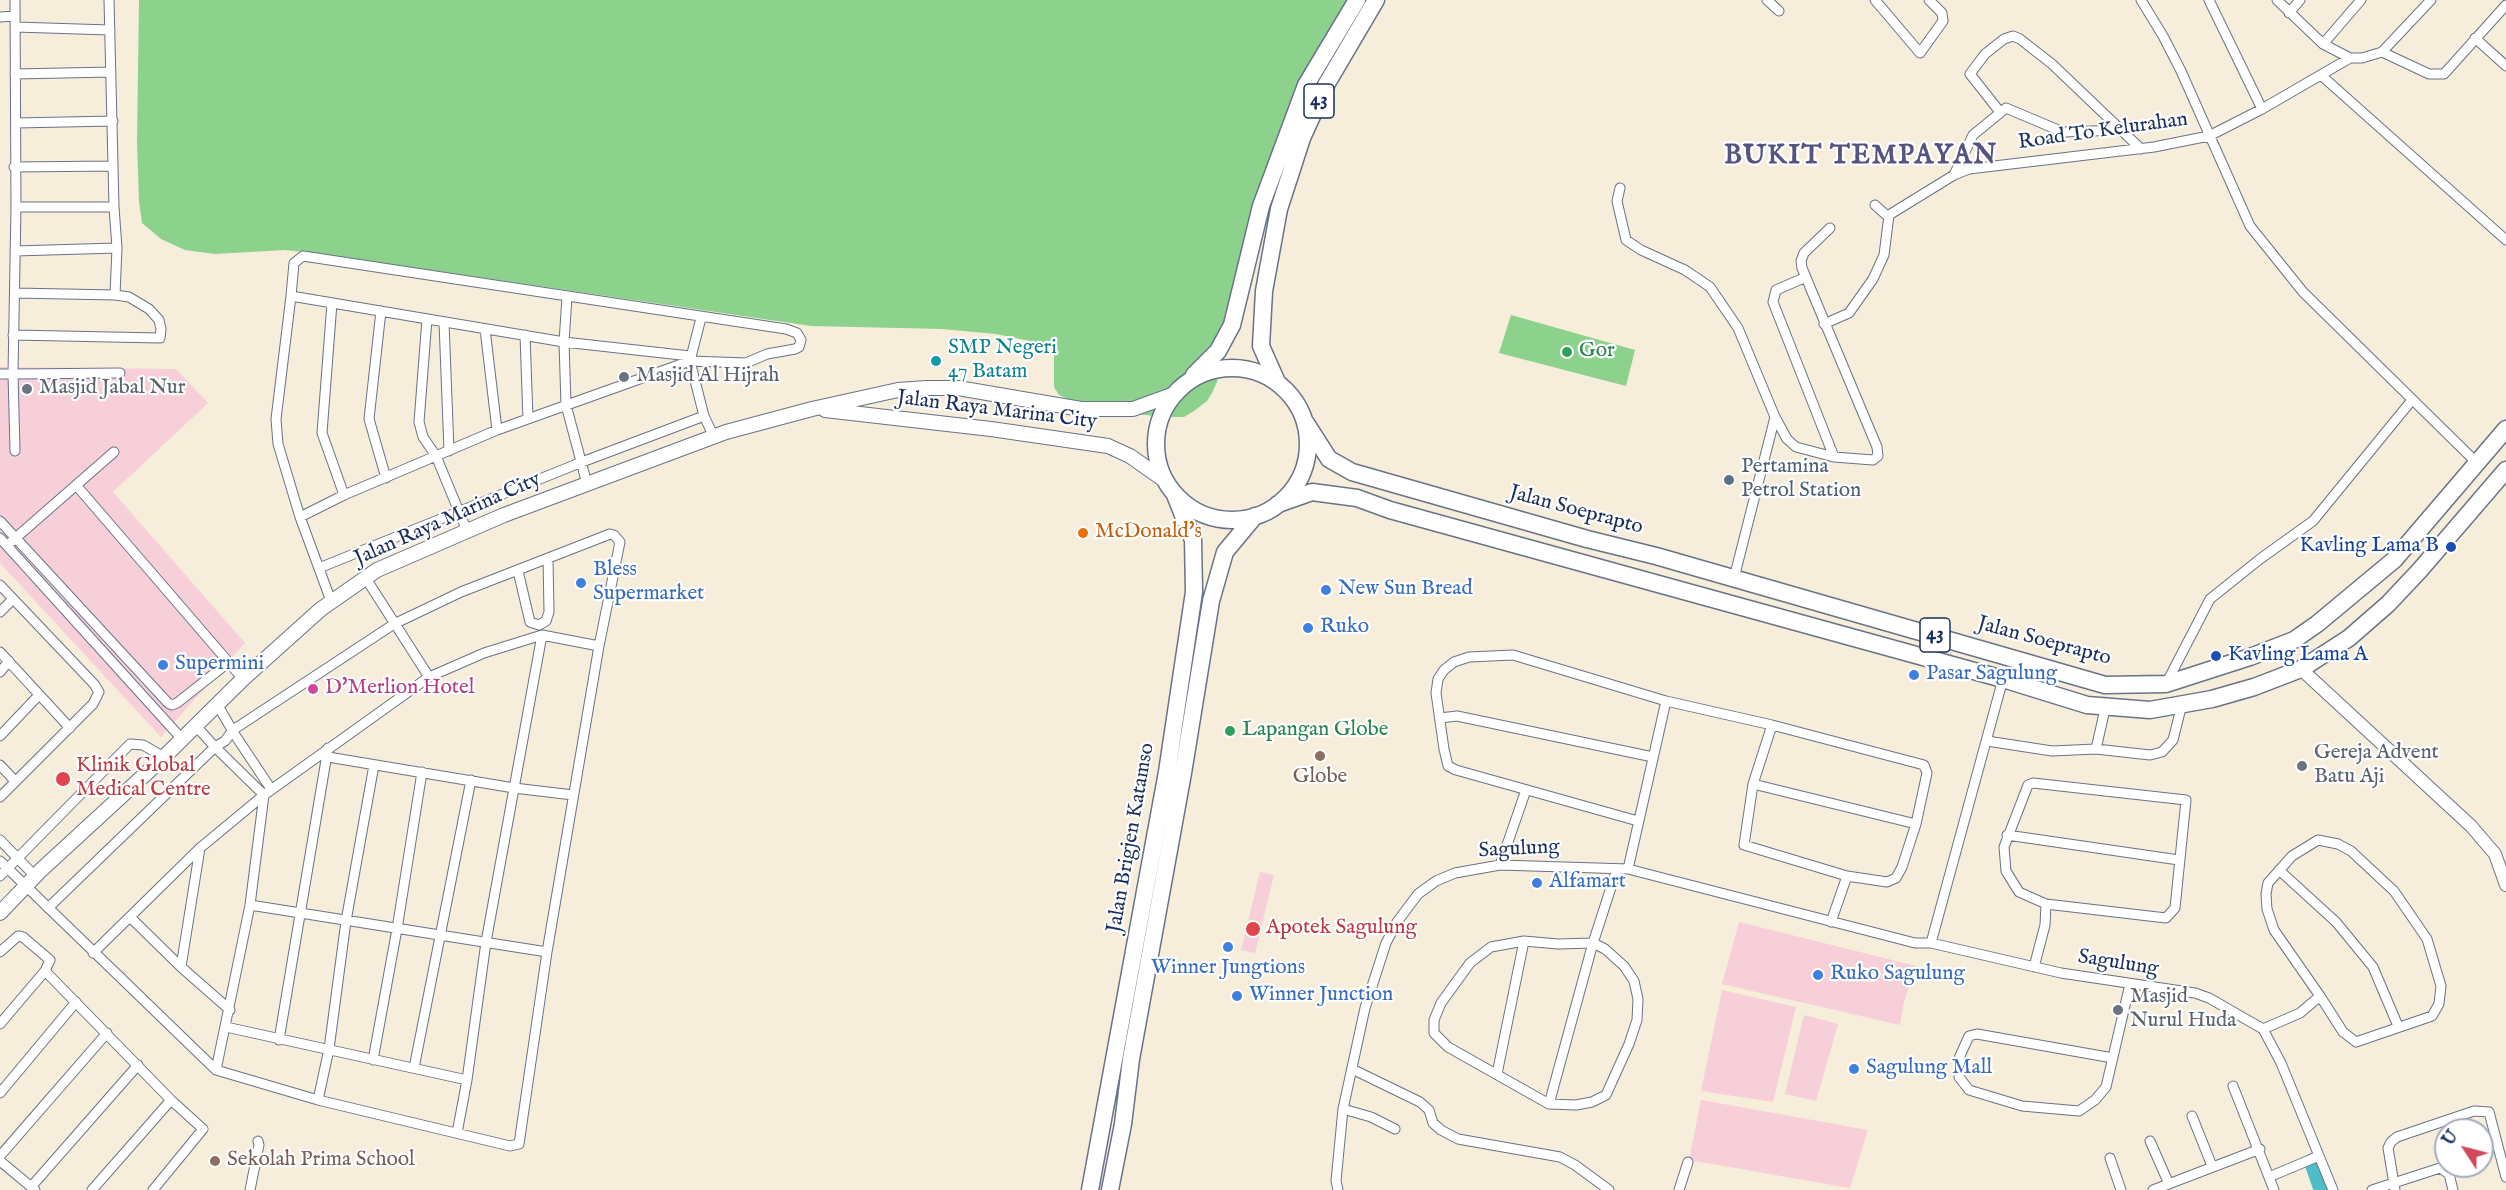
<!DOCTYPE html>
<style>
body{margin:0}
#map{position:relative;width:2506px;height:1190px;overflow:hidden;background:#f6edda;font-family:"IM FELL English",serif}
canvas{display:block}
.north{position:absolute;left:2434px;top:1118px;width:60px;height:60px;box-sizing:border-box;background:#fff;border:2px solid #a4acbf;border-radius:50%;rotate:306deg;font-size:16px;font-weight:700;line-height:24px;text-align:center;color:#1b2f5e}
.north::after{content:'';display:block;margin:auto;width:21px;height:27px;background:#d1495b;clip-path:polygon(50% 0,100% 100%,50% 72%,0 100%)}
</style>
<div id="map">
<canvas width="2506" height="1190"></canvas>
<div class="north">U</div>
</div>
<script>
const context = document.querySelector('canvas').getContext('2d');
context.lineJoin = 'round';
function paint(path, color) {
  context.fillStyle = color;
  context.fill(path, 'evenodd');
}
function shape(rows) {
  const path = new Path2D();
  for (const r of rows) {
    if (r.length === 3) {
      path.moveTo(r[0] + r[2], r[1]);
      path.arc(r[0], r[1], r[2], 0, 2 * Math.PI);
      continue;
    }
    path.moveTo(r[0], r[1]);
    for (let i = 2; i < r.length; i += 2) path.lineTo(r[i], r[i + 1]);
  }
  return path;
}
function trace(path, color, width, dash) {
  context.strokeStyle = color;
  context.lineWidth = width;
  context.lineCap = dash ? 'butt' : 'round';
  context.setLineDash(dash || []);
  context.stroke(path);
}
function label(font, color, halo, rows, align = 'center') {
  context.font = font + ' "IM FELL English",serif';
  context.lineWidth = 4.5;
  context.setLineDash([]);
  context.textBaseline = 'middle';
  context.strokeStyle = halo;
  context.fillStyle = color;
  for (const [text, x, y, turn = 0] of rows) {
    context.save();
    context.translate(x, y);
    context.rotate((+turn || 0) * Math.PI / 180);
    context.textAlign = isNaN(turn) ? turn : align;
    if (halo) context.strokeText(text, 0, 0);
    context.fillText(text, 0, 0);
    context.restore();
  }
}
paint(shape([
 [0,367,176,369,208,403,113,492,245,643,161,737,0,563],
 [1260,872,1274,875,1255,953,1241,950],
 [1739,922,1916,966,1904,1002,1900,1025,1722,984],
 [1722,990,1796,1007,1773,1102,1701,1091],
 [1804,1015,1838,1024,1816,1101,1785,1094],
 [1701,1100,1868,1130,1850,1188,1689,1160]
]), '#f6cfd8');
paint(shape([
 [139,0,1362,0,1319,73,1232,301,1217,382,1212,393,1207,401,1194,411,1184,417,1165,417,1127,413,1068,399,1059,395,1054,387,1054,346,996,334,942,329,811,326,314,253,285,250,215,254,185,250,161,239,142,223,139,201,137,141],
 [1511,315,1635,350,1626,386,1499,353]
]), '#8cd28d');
trace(shape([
 [2313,1162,2323,1190]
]), '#4ebdc5', 18);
const minor = shape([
 [1767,0,1779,11],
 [1875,0,1920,53,1943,21,1942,13,1929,0],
 [2141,0,2163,36,2181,71,2250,226,2303,292,2477,463],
 [2209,0,2262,109],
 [2277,0,2323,44,2350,58],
 [2289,13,2300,0],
 [0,17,15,16],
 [15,27,110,30],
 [2475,38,2506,66],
 [2323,44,2361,0],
 [2382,52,2429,74,2444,74,2506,5],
 [15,74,111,72],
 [2322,76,2506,240],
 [2000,112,1970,74,1985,54,2004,39,2013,36,2020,39,2052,64,2141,149],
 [16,123,113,121],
 [14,167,113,166],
 [1954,175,1973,135,2006,108,2063,132,2121,130],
 [1620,188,1617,201,1626,240,1641,250,1685,270,1710,287,1738,328,1775,417,1734,578],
 [1875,205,1885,214,1889,215,1954,175,1969,169,2154,147,2209,136,2262,109,2350,58,2362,58,2382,52,2431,0],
 [16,207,114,207],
 [15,251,117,248],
 [1804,278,1776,290,1773,302,1834,457],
 [15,293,115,295],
 [291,296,294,263,303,256,786,329,797,333,801,340,799,347,795,349,767,354,746,363,690,361,606,391,497,430,344,495,300,517],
 [567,297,564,342,566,405,587,484],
 [332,303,322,433,344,495],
 [381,311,369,419,386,478],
 [701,318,690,361,704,416,714,437],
 [427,319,419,422,423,437,436,456,467,531],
 [444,322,449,451],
 [1824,324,1849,313,1873,279,1884,255,1889,215],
 [485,329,497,430],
 [13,335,160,338,161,329,159,320,149,309,129,297,115,295,117,248,114,207,109,0],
 [525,335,528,419],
 [0,374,13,374,16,207,15,0],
 [1775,417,1787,439,1796,447,1834,457,1873,460,1878,456,1877,447,1802,268,1801,261,1804,253,1830,228],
 [15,451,13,374,120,373],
 [76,485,243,679],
 [0,521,168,703,172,705,177,703,229,662],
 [0,538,182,739],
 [11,542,114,452],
 [319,568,582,462,704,416],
 [518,571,530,622,539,625,546,621,549,612,548,558],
 [365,577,429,677],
 [0,585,94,684,99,692,93,704,0,797],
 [331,601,300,517,278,444,276,419,291,296,564,342,690,356],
 [0,612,13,599],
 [0,652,70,728],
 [0,672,9,661],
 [2167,682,2210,599,2260,559,2313,521,2412,400],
 [217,704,235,735,271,789],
 [1440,718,1457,716,1653,757],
 [1772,725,1753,784,1744,845,1847,876,1831,922],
 [0,736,39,695],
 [1987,741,2052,751,2096,749,2105,709],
 [2096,749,2150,755,2162,752,2173,740,2182,704],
 [328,757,514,788,573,795],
 [0,765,15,781],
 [1753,784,1916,824],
 [1638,821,1456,770,1448,766,1444,749,1436,693,1438,679,1444,670,1454,662,1469,657,1513,655,1666,701,1772,725,1924,765,1927,773,1916,824,1902,867,1896,878,1887,882,1847,876],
 [2007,835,2179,860],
 [0,840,35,876],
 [0,861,216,1070],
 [1500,865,1526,790],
 [1628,869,1666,701],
 [2279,870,2336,922,2373,967,2398,1026],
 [0,876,130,744,143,745,164,757],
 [250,905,547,952],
 [48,908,215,747,225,741,233,730,394,624,461,592,610,534,614,535,620,542,599,646,547,952,519,1144,510,1146,318,1100,216,1070,250,905,264,795,215,747,195,725],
 [130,917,181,967,230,1010],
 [1524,941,1558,944,1593,943,1605,949,1624,966,1634,981,1638,999,1637,1020,1629,1044,1606,1095,1592,1102,1576,1105,1549,1104,1448,1047,1434,1033,1434,1020,1441,1003,1470,963,1491,947,1524,941],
 [1931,943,2003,679],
 [0,952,18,936,23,937,50,960,45,971,0,1024],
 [93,953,200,848,264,795,429,677,484,653,542,635,599,646],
 [181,967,200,848],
 [2034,967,2045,925,2046,904,2019,892,2006,871,2004,847,2028,785,2033,783,2186,800,2175,908,2166,918,2046,904],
 [45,971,171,1100,203,1129,153,1190],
 [226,1027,467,1080],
 [2263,1029,2300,1013,2320,996,2274,930,2267,909,2266,894,2268,883,2292,856,2318,840,2338,844,2351,851,2394,891,2427,939,2441,986,2439,1004,2432,1016,2356,1042,2343,1032,2320,996],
 [279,1040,328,748],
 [2113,1058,1977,1034,1969,1036,1959,1058,1959,1077,1969,1090,2022,1106,2079,1111,2095,1100,2106,1087,2130,984],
 [373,1060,397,929,422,772],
 [414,1068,471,780],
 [1352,1069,1420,1102,1429,1110,1433,1123,1441,1130,1458,1139,1560,1157,1575,1165,1609,1190],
 [1497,1074,1524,941],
 [2233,1086,2274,1190],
 [0,1093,76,1002],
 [318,1100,329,1049,346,921,374,765],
 [1549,1104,1593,943,1617,869],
 [1343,1109,1371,1117,1395,1129],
 [2192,1116,2212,1166],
 [457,1133,467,1080,486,942,542,635],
 [2150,1141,2169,1184],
 [0,1156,107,1033],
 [2110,1158,2121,1190],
 [0,1161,35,1190],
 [2269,1177,2319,1156],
 [31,1187,138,1065],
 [92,1190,171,1100],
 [250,1190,259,1145,258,1141],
 [1338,1190,1336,1181,1343,1109,1365,1008,1386,943,1397,922,1418,894,1436,881,1455,873,1500,865,1628,869,1915,943,1931,943,2061,973,2195,993,2209,998,2263,1029,2281,1063,2333,1190],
 [1679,1190,1688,1162],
 [2153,1190,2260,1149],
 [2372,1190,2440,1168,2449,1174,2453,1190],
 [2395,1190,2388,1148,2391,1142,2397,1137,2474,1111,2489,1112,2506,1177]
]);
const tertiary = shape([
 [2301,669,2471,826,2495,854,2506,885]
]);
const secondary = shape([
 [825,410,991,429,1108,446,1130,456,1167,482],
 [0,913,41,870,164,757,243,679,321,609,377,570,504,515,726,432,812,409,898,390,927,388,958,388,1081,409,1133,409,1177,393]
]);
const trunk = shape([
 [1232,444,76],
 [1194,375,1218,351,1232,325,1261,206,1306,85,1357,0],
 [1277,382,1261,346,1264,291,1279,209,1302,138,1326,85,1376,0],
 [1306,423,1329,459,1352,472,1587,539,1656,556,2105,685,2166,684,2250,657,2294,640,2317,624,2394,560,2506,429],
 [1278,504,1312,492,1357,498,1390,510,2003,679,2087,705,2150,710,2212,699,2254,687,2301,669,2349,638,2388,604,2420,570,2506,470],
 [1090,1190,1167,772,1194,592,1193,540,1175,495],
 [1110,1190,1123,1124,1131,1059,1183,773,1211,601,1225,552,1255,516]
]);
trace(minor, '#687289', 11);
trace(tertiary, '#687289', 14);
trace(secondary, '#687289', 16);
trace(trunk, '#687289', 19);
trace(minor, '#fff', 9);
trace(tertiary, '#fff', 12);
trace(secondary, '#fff', 14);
trace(trunk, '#fff', 16);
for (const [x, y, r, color] of [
 [1567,352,6,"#2e9e5b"],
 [936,361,6,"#0f9aa8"],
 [624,377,6,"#6b7280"],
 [27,389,6,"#6b7280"],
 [1729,480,6,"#5c6f8a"],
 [1083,533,6,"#e8710a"],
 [2451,547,6,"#1a4fb4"],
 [581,583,6,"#3f7fe0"],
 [1326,590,6,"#3f7fe0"],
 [1308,628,6,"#3f7fe0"],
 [2216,656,6,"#1a4fb4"],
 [163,665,6,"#3f7fe0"],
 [1914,675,6,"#3f7fe0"],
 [313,689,6,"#d1479c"],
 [1230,731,6,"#2e9e5b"],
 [1320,756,6,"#8d6e63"],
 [2302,766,6,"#6b7280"],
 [63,779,8,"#e0444e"],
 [1537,883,6,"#3f7fe0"],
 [1253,929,8,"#e0444e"],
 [1228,947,6,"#3f7fe0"],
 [1818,975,6,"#3f7fe0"],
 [1237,996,6,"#3f7fe0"],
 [2118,1010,6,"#6b7280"],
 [1854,1069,6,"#3f7fe0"],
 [215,1161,6,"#8d6e63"]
]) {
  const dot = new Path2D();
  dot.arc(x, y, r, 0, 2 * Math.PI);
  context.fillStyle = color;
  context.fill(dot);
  trace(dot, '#fff', 2);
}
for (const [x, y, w] of [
 [1319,101,30],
 [1935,635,30]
]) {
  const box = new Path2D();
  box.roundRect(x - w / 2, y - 17, w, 34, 4.5);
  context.fillStyle = '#fff';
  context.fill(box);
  trace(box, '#1b2f5e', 1.5);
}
label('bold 20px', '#1b2f5e', null, [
 ["43",1319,101],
 ["43",1935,635]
]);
label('21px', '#1b2f5e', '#fff', [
 ["Road To Kelurahan",2103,132,-8],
 ["Jalan Raya Marina City",997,411,7],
 ["Jalan Soeprapto",1576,511,15],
 ["Jalan Raya Marina City",448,520,-24],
 ["Jalan Soeprapto",2044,642,15],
 ["Jalan Brigjen Katamso",1132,838,-80],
 ["Sagulung",1519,850,-3],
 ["Sagulung",2118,964,9]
]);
label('21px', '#0d838f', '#fff', [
 ["SMP Negeri",948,349],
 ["47 Batam",948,373]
], 'left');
label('21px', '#27864d', '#fff', [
 ["Gor",1579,352],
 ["Lapangan Globe",1242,731]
], 'left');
label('21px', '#5b616d', '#fff', [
 ["Masjid Al Hijrah",636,377],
 ["Masjid Jabal Nur",39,389],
 ["Gereja Advent",2314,754],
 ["Batu Aji",2314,778],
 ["Masjid",2130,998],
 ["Nurul Huda",2130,1022]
], 'left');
label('21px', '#4e5e75', '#fff', [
 ["Pertamina",1741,468],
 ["Petrol Station",1741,492]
], 'left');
label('21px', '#c56008', '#fff', [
 ["McDonald's",1095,533]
], 'left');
label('21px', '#164399', '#fff', [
 ["Kavling Lama B",2439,547],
 ["Kavling Lama A",2228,656,"left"]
], 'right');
label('21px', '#366cbe', '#fff', [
 ["Bless",593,571],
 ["Supermarket",593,595],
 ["New Sun Bread",1338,590],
 ["Ruko",1320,628],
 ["Supermini",175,665],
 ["Pasar Sagulung",1926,675],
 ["Alfamart",1549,883],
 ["Winner Jungtions",1228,969,"center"],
 ["Ruko Sagulung",1830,975],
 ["Winner Junction",1249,996],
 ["Sagulung Mall",1866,1069]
], 'left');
label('21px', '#b23c85', '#fff', [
 ["D'Merlion Hotel",325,689]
], 'left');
label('21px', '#be3a42', '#fff', [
 ["Klinik Global",76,767],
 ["Medical Centre",76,791],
 ["Apotek Sagulung",1266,929]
], 'left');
label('21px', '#785e54', '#fff', [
 ["Globe",1320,778],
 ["Sekolah Prima School",227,1161,"left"]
]);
context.letterSpacing = '1.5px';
label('bold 27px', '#555480', '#fff', [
 ["BUKIT TEMPAYAN",1861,157]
]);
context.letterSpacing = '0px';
</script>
